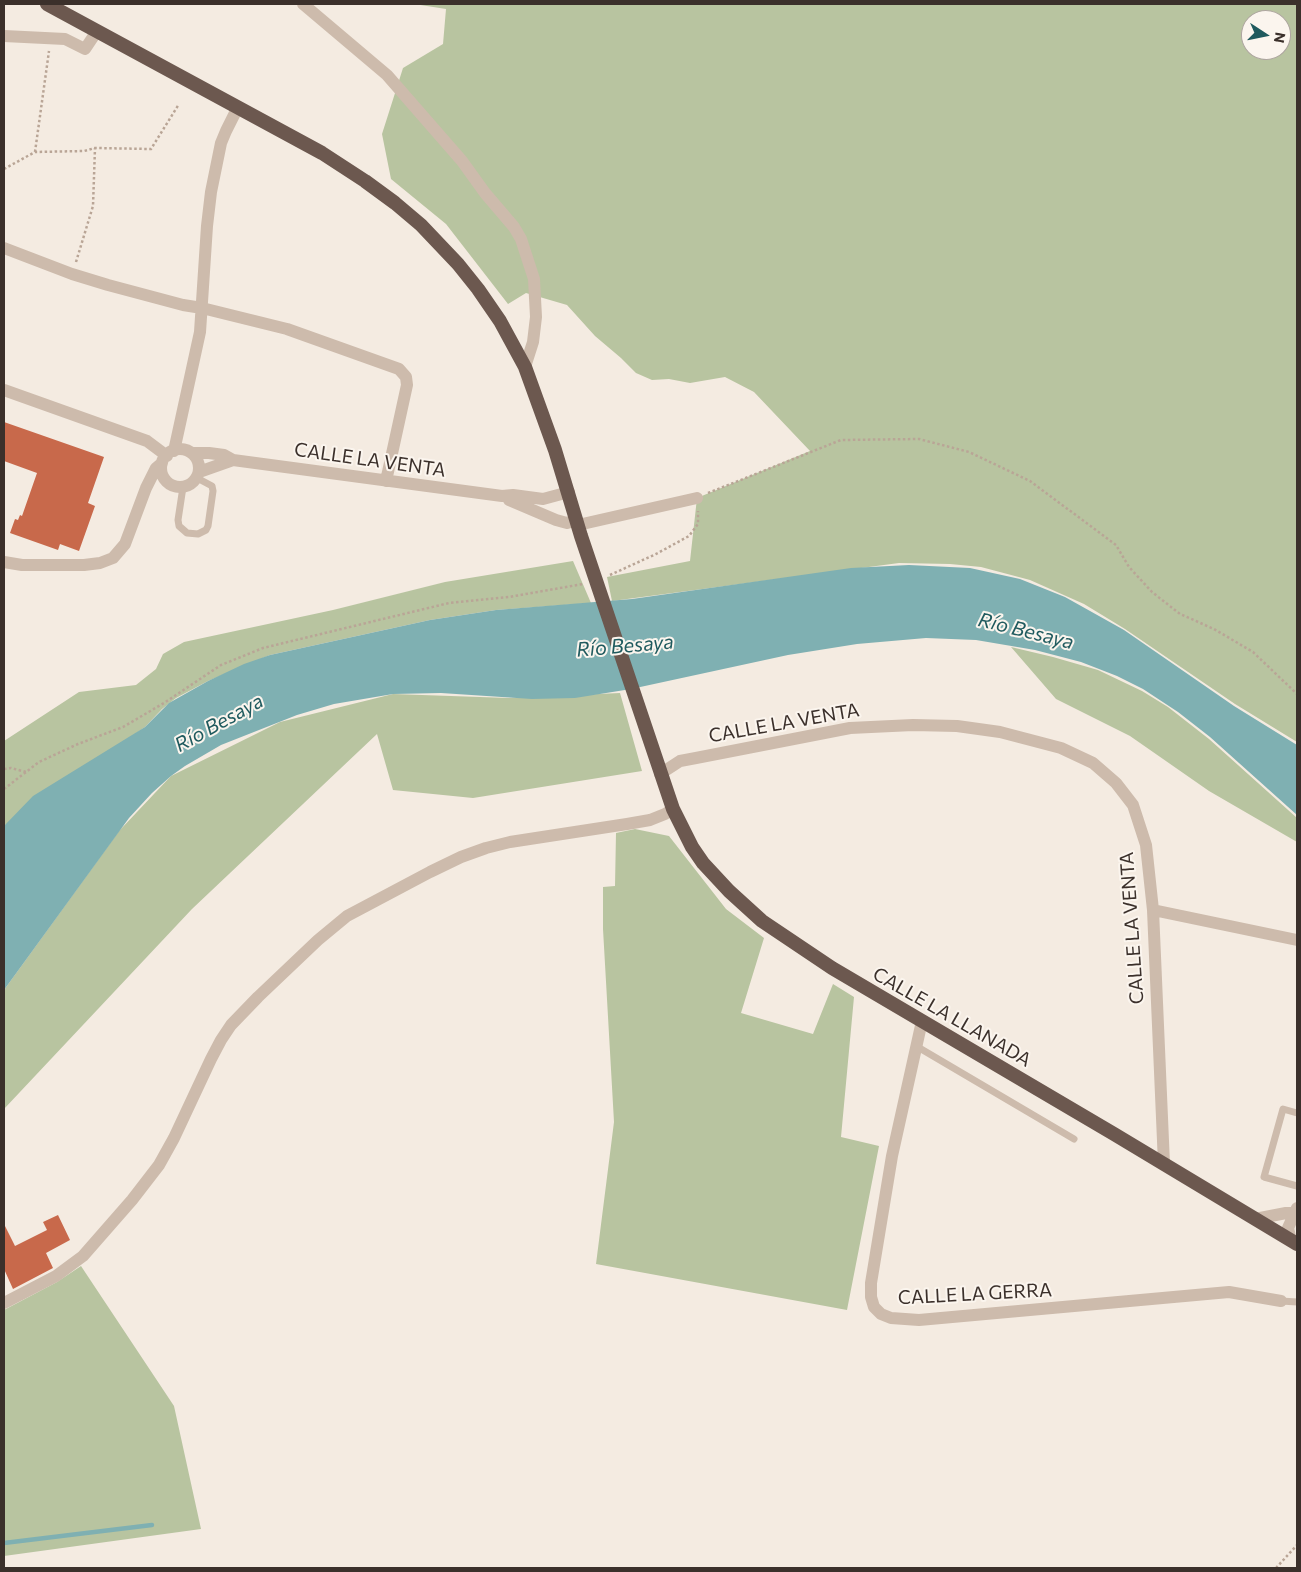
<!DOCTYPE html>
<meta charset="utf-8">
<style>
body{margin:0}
#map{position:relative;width:1301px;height:1572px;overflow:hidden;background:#f4ebe1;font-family:Commissioner,sans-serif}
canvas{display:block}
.frame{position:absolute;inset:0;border:5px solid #3b302b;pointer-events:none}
.north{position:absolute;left:1241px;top:10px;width:50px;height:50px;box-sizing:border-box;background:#fbf5ee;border:1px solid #aea6a0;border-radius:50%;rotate:101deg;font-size:14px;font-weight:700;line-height:20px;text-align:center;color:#3b302b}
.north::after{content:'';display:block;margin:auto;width:18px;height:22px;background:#1f5a5e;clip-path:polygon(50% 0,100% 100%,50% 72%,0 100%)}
</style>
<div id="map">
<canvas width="1301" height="1572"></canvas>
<div class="frame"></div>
<div class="north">N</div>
</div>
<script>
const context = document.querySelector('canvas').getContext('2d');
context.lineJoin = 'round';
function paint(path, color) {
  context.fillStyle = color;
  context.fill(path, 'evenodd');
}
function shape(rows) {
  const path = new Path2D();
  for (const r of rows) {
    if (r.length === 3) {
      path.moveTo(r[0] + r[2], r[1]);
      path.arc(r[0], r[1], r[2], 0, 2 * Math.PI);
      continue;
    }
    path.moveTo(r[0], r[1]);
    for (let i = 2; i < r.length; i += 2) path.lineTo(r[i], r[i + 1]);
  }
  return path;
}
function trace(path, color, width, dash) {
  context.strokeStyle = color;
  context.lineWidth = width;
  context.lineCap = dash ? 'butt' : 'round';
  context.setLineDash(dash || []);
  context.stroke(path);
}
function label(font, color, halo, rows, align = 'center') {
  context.font = font + ' Commissioner,sans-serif';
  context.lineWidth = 4;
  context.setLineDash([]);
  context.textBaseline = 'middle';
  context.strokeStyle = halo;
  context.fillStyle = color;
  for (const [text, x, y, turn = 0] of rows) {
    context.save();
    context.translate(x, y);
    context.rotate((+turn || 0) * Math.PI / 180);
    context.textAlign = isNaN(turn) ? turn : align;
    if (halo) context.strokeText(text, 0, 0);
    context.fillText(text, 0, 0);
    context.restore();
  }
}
paint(shape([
 [414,4,1297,4,1297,742,1235,704,1125,629,1084,604,1030,580,981,567,950,564,899,563,612,601,607,577,690,561,697,498,810,451,754,392,725,377,690,383,669,379,652,380,636,373,621,358,595,336,567,305,526,293,508,304,446,224,391,179,382,134,403,68,443,44,446,9],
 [1251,20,1281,20,1281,50,1251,50],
 [573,561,591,603,496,610,430,620,270,655,208,681,176,698,162,709,145,727,4,826,4,741,79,692,136,685,156,669,163,654,184,642,333,610,445,582],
 [1011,647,1053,657,1098,670,1142,691,1168,707,1209,739,1297,818,1297,842,1209,791,1130,736,1056,699],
 [620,693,642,771,473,798,393,790,377,734,192,909,4,1109,4,990,119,831,171,776,280,722,393,694,509,698],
 [635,829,669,836,726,909,764,938,741,1013,813,1034,833,984,854,997,841,1137,879,1146,847,1310,596,1264,614,1122,603,929,603,887,615,886,616,833],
 [81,1266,174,1406,201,1529,4,1556,4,1310,57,1282]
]), '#b8c4a0');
paint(shape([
 [909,565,970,568,1020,579,1065,597,1124,630,1234,706,1297,745,1297,815,1210,737,1178,712,1143,689,1117,676,1081,662,1035,650,976,640,926,638,857,644,788,655,631,689,575,698,532,699,441,693,393,694,334,704,297,715,221,745,185,766,171,776,152,793,129,818,4,990,4,826,33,796,145,727,169,703,208,681,244,664,270,655,430,620,496,610,632,599,851,568]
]), '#7fb0b2');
trace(shape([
 [4,1543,152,1525]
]), '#7fb0b2', 4.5);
paint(shape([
 [4,422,104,457,88,503,95,506,79,551,60,544,58,550,10,533,15,519,18,520,20,515,22,516,37,473,4,461],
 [58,1215,70,1240,46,1253,53,1268,13,1289,4,1269,4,1224,15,1246,47,1230,43,1222]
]), '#c8694b');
trace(shape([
 [35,152,49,51],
 [4,169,35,152,84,151,95,148,151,149,179,104],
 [76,262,93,206,95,148],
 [708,493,841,440,919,439,969,452,1030,481,1116,545,1129,567,1152,592,1180,614,1214,629,1253,652,1297,694],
 [610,575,656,554,689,536,698,524,698,511],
 [4,769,11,768,26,772],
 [4,789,39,762,78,744,123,727,164,703,221,665,263,648,449,603,509,597,583,584],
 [1276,1568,1297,1545]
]), '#b9a596', 2.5, [2.5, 2.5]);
trace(shape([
 [183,487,178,520,179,526,187,533,198,534,206,530,208,526,213,491,212,486,197,478],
 [916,1046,1074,1139],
 [1297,1113,1283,1109,1264,1177,1297,1186],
 [1281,1301,1297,1302]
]), '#cdbbac', 7);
trace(shape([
 [303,4,387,75,462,161,485,193,514,227,521,239,534,279,536,317,533,342,525,367],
 [4,36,65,39,85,49,97,31],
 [4,248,72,274,108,285,183,305,202,308,287,329,399,369,406,377,407,385,386,481],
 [4,390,147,441,167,456],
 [180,468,19],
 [174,451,200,332,207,226,211,192,221,143,226,131,238,107],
 [192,453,209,453,224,455,233,460,502,496,513,495,543,499,569,492],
 [199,472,233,460],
 [509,500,556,520,567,523,577,520],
 [578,525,697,498],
 [4,562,22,565,84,565,100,563,113,558,125,544,146,488,156,468,162,463],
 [660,774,680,761,696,758,850,728,913,725,957,726,1000,732,1061,748,1093,763,1116,783,1133,805,1146,845,1153,910,1164,1164],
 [1153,910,1297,940],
 [922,1021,892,1156,871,1283,871,1297,874,1307,881,1314,891,1318,919,1320,1229,1292,1281,1301],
 [1255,1219,1286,1213,1296,1213],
 [1291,1241,1288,1228,1297,1208],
 [4,1303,56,1276,83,1256,132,1200,159,1165,174,1138,211,1059,221,1040,231,1025,258,997,318,940,347,916,430,872,461,857,486,848,510,842,627,824,650,820,665,814,673,809]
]), '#cdbbac', 12);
trace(shape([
 [47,4,322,153,365,181,395,203,421,225,458,264,478,289,500,321,525,367,555,450,581,536,673,809,692,847,703,863,729,891,762,921,832,968,1114,1134,1297,1244]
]), '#6c584f', 14);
label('19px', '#3b302b', '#fbf5ee', [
 ["CALLE LA VENTA",370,460,8],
 ["CALLE LA VENTA",784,723,-10],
 ["CALLE LA VENTA",1132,928,-94],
 ["CALLE LA LLANADA",952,1017,30],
 ["CALLE LA GERRA",975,1294,-3]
]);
label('italic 20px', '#1f5a5e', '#fbf5ee', [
 ["Río Besaya",1026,631,14],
 ["Río Besaya",625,646,-5],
 ["Río Besaya",219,723,-29]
]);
</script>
